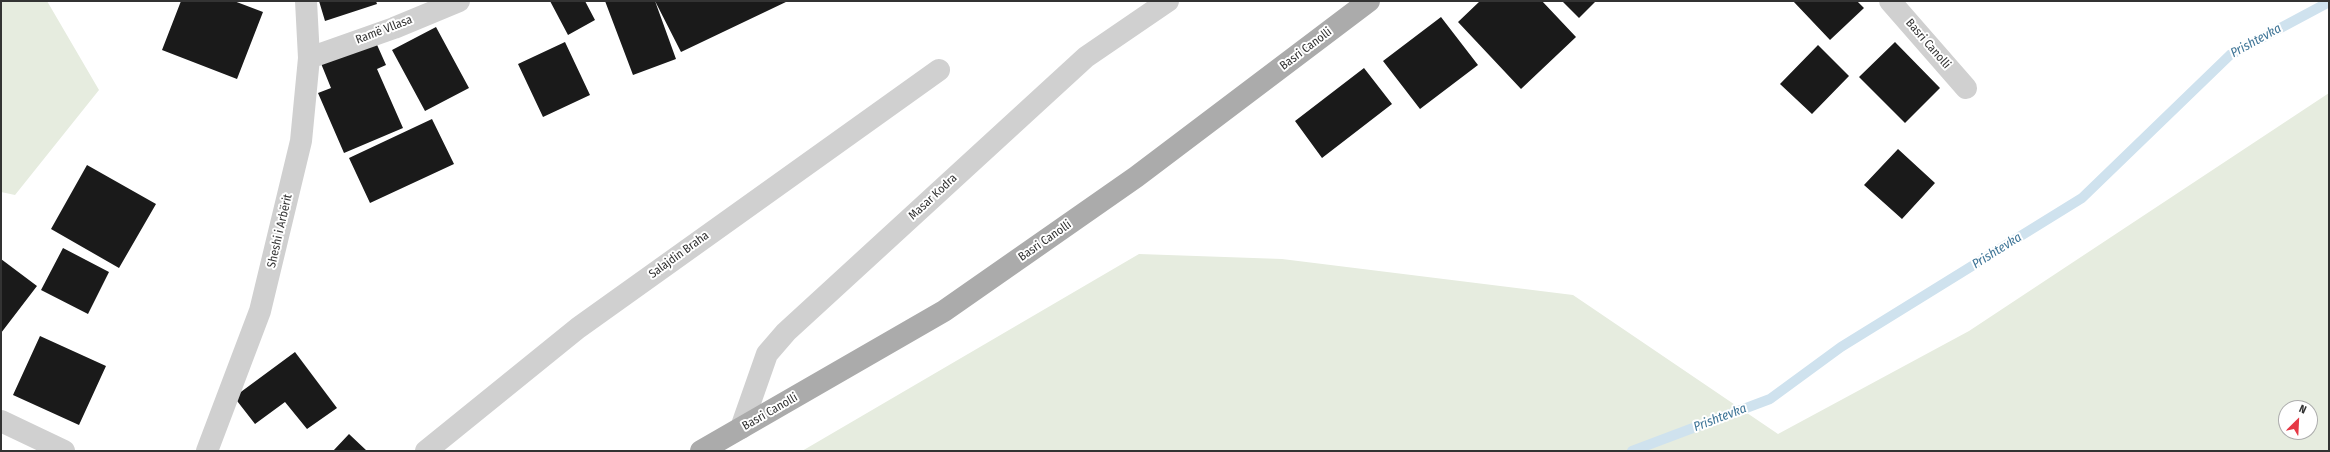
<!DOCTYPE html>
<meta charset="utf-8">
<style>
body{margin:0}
#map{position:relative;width:2330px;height:452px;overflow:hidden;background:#fff;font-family:"Fira Sans Condensed",sans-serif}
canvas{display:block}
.frame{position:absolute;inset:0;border:2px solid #333;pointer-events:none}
.north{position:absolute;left:2278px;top:400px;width:40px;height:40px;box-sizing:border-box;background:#fff;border:1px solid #adadad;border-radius:50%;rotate:24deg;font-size:11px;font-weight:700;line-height:16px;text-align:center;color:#333}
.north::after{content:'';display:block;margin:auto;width:14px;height:18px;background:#e63946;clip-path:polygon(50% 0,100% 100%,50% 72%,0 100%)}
</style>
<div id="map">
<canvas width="2330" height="452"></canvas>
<div class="frame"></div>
<div class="north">N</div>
</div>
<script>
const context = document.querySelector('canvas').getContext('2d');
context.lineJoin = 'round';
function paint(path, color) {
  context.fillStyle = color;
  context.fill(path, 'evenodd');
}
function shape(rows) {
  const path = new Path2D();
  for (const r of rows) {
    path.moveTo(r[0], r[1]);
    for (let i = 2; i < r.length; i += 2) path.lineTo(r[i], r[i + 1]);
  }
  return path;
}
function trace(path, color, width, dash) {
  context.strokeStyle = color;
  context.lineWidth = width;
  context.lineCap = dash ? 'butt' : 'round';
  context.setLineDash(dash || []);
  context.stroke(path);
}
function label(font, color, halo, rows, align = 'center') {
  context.font = font + ' "Fira Sans Condensed",sans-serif';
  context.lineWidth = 4;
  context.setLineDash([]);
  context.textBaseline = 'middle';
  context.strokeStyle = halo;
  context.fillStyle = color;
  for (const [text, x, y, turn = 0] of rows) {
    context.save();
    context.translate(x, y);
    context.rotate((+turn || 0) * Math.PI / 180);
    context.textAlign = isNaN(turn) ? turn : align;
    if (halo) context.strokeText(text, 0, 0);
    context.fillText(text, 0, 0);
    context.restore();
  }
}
paint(shape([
 [1,1,47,1,99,90,15,195,1,192],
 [2329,93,2329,451,802,451,1139,254,1282,259,1573,295,1778,434,1969,331],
 [2286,408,2310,408,2310,432,2286,432]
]), '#e6ecdf');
trace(shape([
 [1632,451,1770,399,1841,347,2082,198,2230,55,2329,2]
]), '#cfe2ee', 10);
paint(shape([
 [181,1,234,1,263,12,237,79,162,50],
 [319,1,376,1,377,4,325,21],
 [550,1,585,1,595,20,568,35],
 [605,1,655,1,676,59,633,75],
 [655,1,788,1,681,52],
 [1480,1,1542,1,1576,37,1521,89,1458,22],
 [1562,1,1596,1,1579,18],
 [1793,1,1857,1,1864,8,1830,40],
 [1441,17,1478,65,1420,109,1383,61],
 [436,27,469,88,425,111,392,50],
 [374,38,386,65,377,69,403,128,344,153,318,93,331,88,320,61],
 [565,42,590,95,543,117,518,64],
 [1895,42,1940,88,1905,123,1859,77],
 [1818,45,1849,76,1812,114,1780,84],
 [1364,68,1392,104,1322,158,1295,121],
 [432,119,454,164,370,203,349,158],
 [1898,149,1935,183,1902,219,1864,185],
 [87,165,156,204,119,268,51,229],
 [63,248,109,272,88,314,41,290],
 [1,259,37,286,1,333],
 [40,336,106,366,79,425,13,395],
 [295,352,337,408,307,429,285,402,255,424,234,397],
 [349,434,367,451,333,451]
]), '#1a1a1a');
trace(shape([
 [1890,1,1966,88],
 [309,58,394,28,459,1],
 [1,421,64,451],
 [741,428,767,354,786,332,1086,57,1168,1],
 [207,451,260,311,301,141,309,58,306,1],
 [426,451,578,328,939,70]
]), '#d0d0d0', 22);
trace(shape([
 [701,451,944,311,1136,177,1369,1]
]), '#ababab', 22);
label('12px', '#333', '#fff', [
 ["Ramë Vllasa",384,30,-21],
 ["Basri Canolli",1928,44,49],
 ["Basri Canolli",1306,49,-37],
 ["Masar Kodra",933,197,-43],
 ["Sheshi i Arbërit",280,231,-77],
 ["Basri Canolli",1045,241,-35],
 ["Salajdin Braha",679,255,-36],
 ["Basri Canolli",770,412,-30]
]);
label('italic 13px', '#3f7597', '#fff', [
 ["Prishtevka",2256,41,-29],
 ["Prishtevka",1997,251,-32],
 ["Prishtevka",1720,418,-21]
]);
</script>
